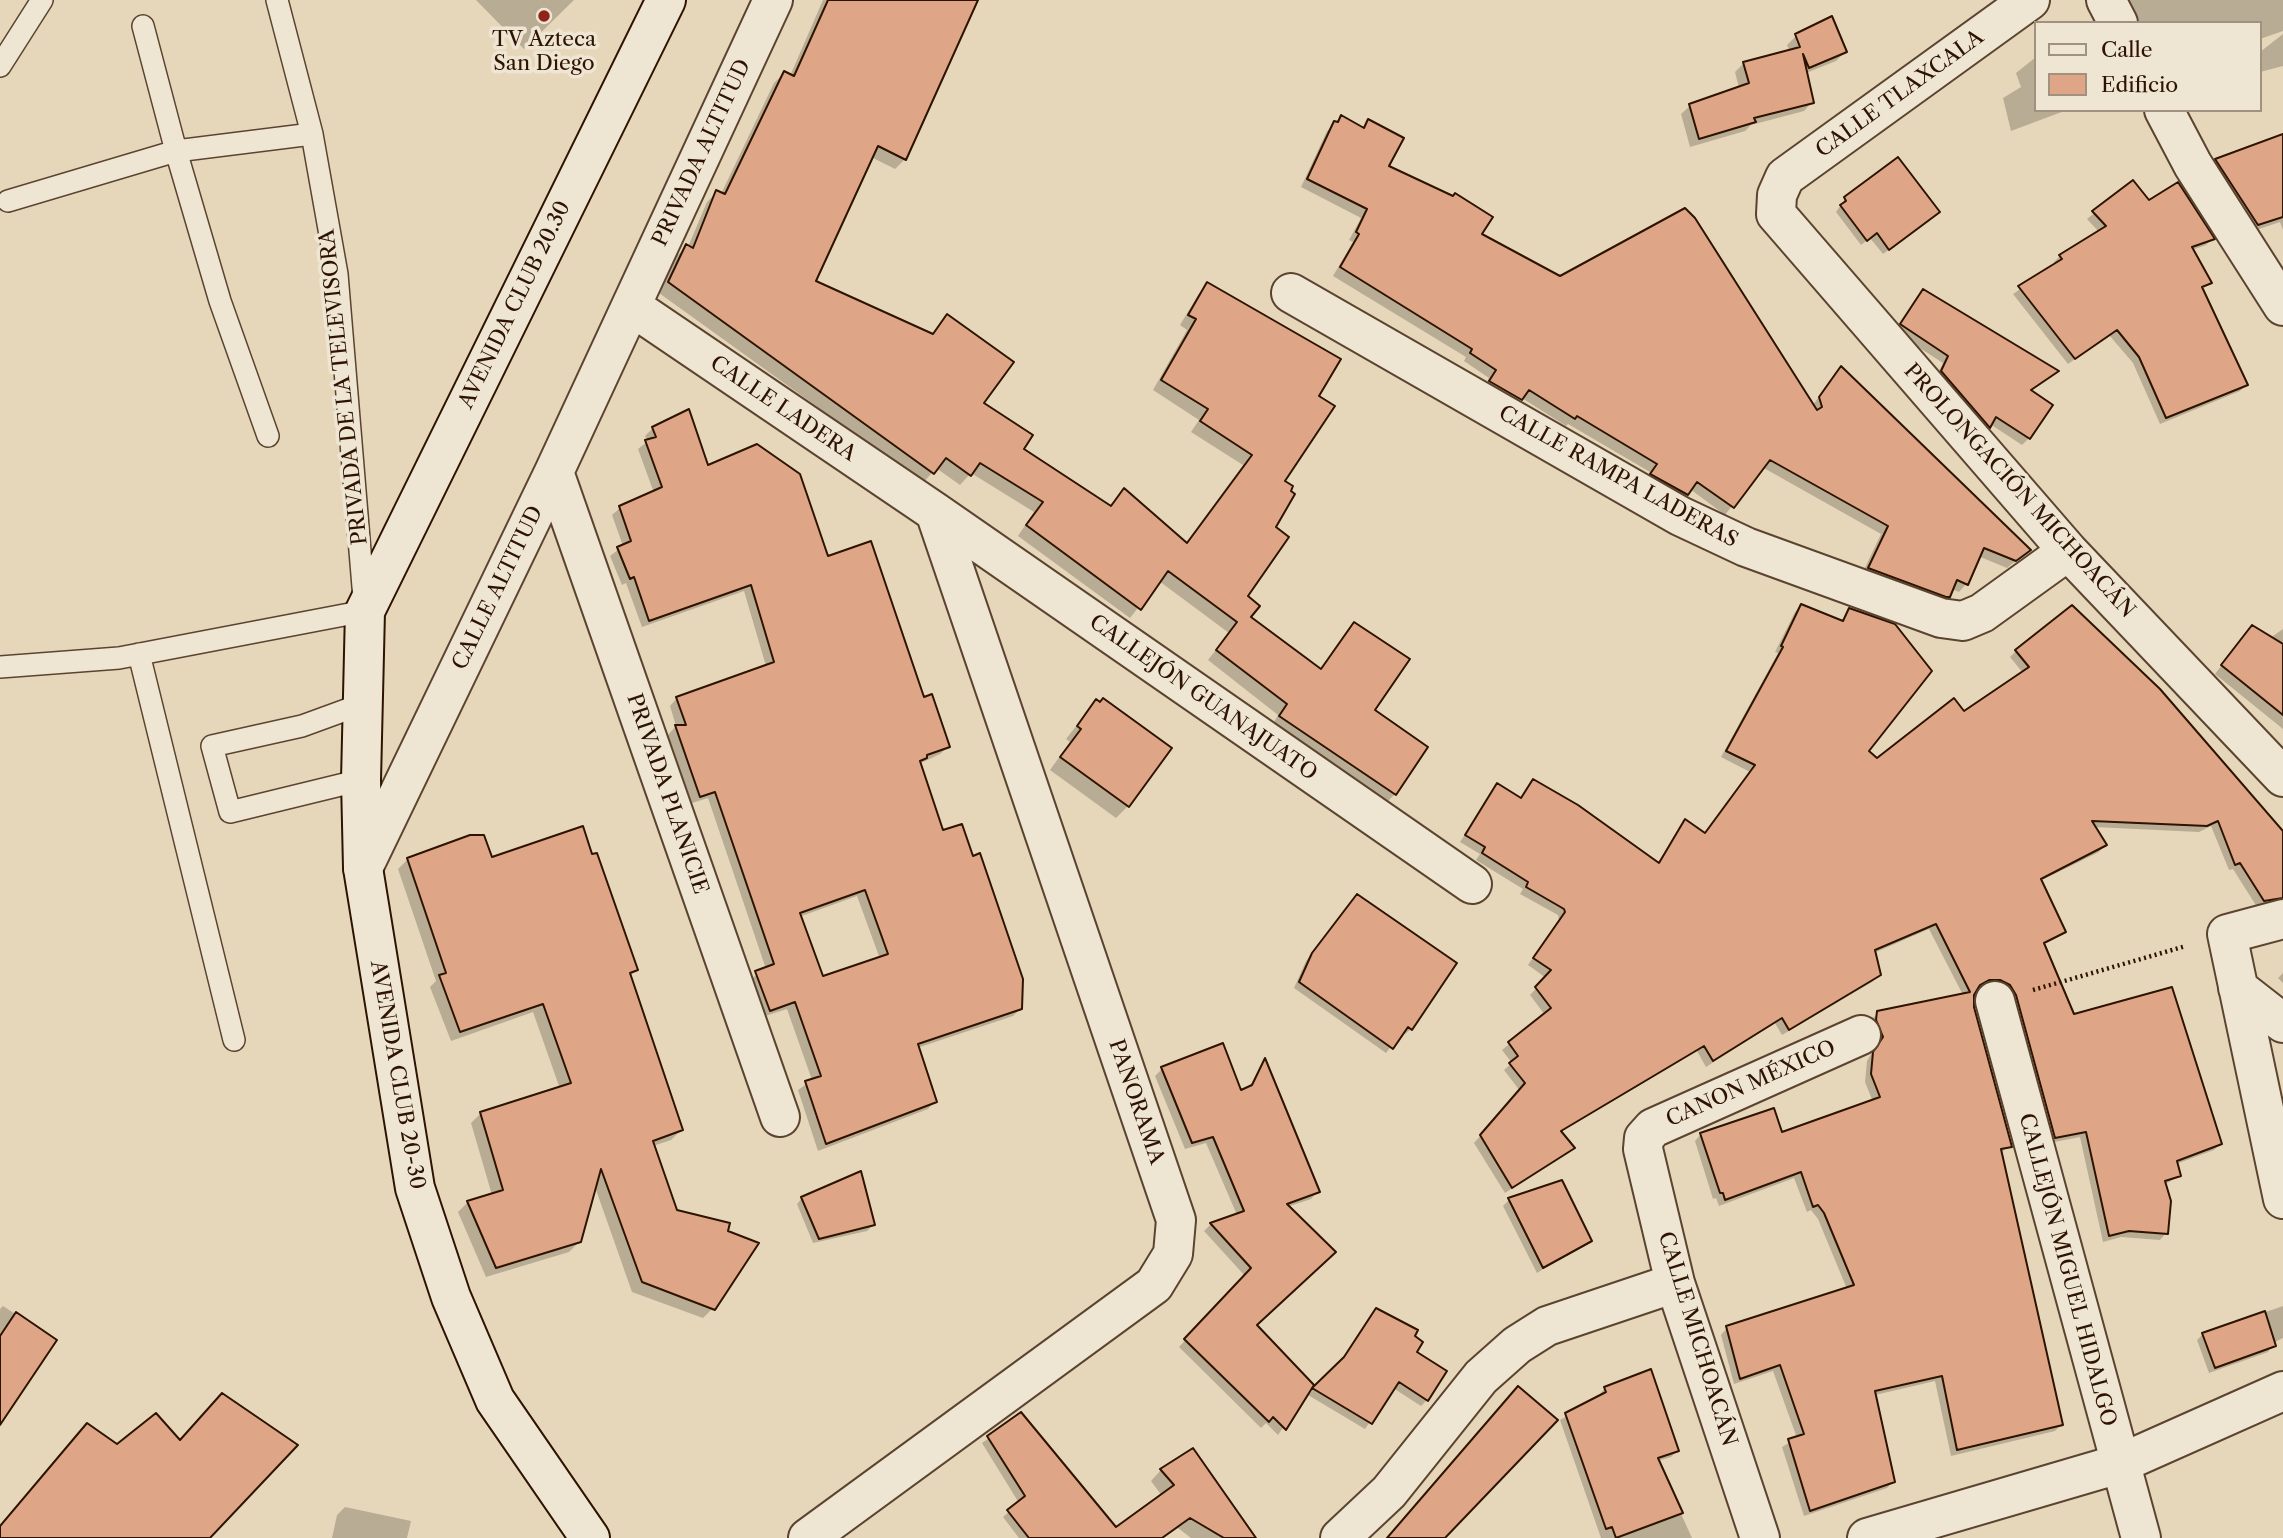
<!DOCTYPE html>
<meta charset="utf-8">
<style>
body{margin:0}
#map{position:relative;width:2283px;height:1538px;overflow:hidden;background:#e6d7bb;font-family:"Libre Caslon Text",serif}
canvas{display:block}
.legend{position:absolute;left:2034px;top:21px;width:228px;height:91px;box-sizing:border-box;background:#efe5d3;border:2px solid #a1917f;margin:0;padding:9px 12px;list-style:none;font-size:21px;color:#2d1300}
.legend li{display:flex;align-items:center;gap:14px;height:35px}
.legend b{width:35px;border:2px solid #a1917f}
</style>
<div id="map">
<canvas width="2283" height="1538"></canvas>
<ul class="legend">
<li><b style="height:9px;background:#efe5d3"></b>Calle</li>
<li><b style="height:19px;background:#dea686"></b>Edificio</li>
</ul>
</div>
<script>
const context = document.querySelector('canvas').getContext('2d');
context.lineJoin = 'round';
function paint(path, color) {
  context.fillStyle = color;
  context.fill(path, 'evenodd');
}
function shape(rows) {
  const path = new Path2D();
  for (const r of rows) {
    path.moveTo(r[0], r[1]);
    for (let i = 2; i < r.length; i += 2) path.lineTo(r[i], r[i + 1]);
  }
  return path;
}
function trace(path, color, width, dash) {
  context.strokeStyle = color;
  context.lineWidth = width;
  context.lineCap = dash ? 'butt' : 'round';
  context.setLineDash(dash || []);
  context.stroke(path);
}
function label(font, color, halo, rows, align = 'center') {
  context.font = font + ' "Libre Caslon Text",serif';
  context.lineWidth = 7;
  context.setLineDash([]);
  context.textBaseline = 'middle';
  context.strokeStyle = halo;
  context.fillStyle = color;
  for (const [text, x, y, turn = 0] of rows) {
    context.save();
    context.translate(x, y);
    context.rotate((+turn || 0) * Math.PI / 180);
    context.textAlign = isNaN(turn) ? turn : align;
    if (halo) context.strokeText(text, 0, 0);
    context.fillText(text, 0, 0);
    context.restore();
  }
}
paint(shape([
 [476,0,574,0,524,49],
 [823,0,976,0,905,159,895,169,871,157,814,282,931,335,947,317,982,404,1021,450,1109,506,1124,490,1185,544,1243,465,1191,432,1199,420,1153,390,1187,330,1180,325,1198,295,1207,285,1317,397,1283,481,1273,528,1246,596,1249,618,1319,670,1354,625,1372,711,1395,794,1385,804,1271,727,1278,715,1208,660,1229,633,1159,581,1130,618,1018,536,1034,512,971,473,960,485,936,468,923,483,659,293,676,256,688,247,707,202,717,192,721,194,774,83,784,73,790,76],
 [2120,0,2283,0,2283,31,2260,39,2260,23,2131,23],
 [2283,34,2283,66,2260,72,2260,52],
 [1796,36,1845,52,1836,61,1806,73,1812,102,1804,111,1751,125,1745,131,1690,147,1681,114,1690,106,1739,88,1735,72,1744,63,1790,52,1787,45],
 [2036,57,2036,110,2067,110,2011,131,2003,98,2021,87,2016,73],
 [1341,117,1362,128,1369,122,1387,167,1480,234,1812,406,1841,368,2029,550,2007,568,1978,556,1966,584,1959,592,1952,589,1941,604,1861,576,1881,534,1762,467,1725,515,1690,489,1679,502,1644,482,1650,472,1568,424,1566,426,1522,398,1513,407,1483,390,1489,378,1464,361,1466,357,1333,276,1353,242,1349,240,1361,218,1301,187,1327,131],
 [2283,136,2283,230,2280,222,2250,232,2209,168,2226,155],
 [2133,182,2148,202,2212,239,2206,245,2192,250,2210,282,2201,290,2246,385,2240,391,2160,424,2133,363,2109,335,2068,364,2013,294,2056,265,2054,262,2060,256,2099,232,2087,219],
 [1845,199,1932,218,1883,254,1870,238,1861,245,1836,212],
 [1923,291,2050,377,2030,391,2029,438,2022,445,1990,424,1982,433,1935,379,1943,363,1895,332],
 [653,428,827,559,923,699,948,747,940,754,919,764,941,833,1021,1008,1013,1016,917,1048,935,1101,928,1109,818,1151,798,1090,812,1080,787,1009,762,1017,749,980,766,969,708,798,692,803,668,735,676,726,670,706,677,698,766,666,744,591,642,627,626,583,622,585,610,556,623,546,612,515,620,508,654,493,638,449,648,441,645,436],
 [857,896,880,959,821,979,799,917],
 [1801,606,1841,622,1850,610,1867,751,1877,761,1964,713,2023,673,2010,657,2016,651,2283,833,2283,898,2257,907,2233,869,2229,870,2211,826,2199,832,2094,827,2105,845,2099,852,2040,881,2064,932,2043,945,2073,1016,2220,1144,2214,1150,2176,1164,2179,1176,2164,1185,2166,1233,2160,1240,2121,1237,2103,1242,2080,1137,2049,1143,1993,986,1976,989,1972,1007,2010,1146,2000,1153,2061,1425,2055,1431,1951,1456,1935,1381,1875,1395,1893,1482,1887,1488,1804,1516,1782,1447,1797,1438,1773,1371,1734,1384,1721,1335,1727,1328,1847,1289,1818,1219,1811,1210,1807,1212,1794,1178,1719,1206,1716,1198,1713,1199,1695,1141,1701,1134,1780,1134,1873,1102,1865,1082,1867,1061,1877,1044,1871,1020,1878,1013,1963,995,1929,929,1874,953,1879,975,1872,982,1782,1035,1775,1023,1706,1067,1697,1051,1560,1132,1572,1148,1505,1193,1474,1143,1520,1091,1504,1070,1512,1063,1502,1050,1545,1015,1530,995,1546,978,1528,965,1559,920,1558,915,1520,894,1523,889,1476,860,1480,854,1460,842,1498,785,1520,799,1534,781,1657,864,1685,822,1704,835,1750,772,1721,757,1778,653,1775,652,1795,612],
 [2283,629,2283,729,2215,674,2245,635,2270,638],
 [1096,701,1128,806,1116,818,1050,770,1070,742,1066,739],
 [590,856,636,970,629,977,681,1130,671,1140,653,1146,713,1308,703,1318,632,1292,595,1187,580,1241,569,1252,486,1277,458,1212,468,1202,492,1195,471,1123,481,1113,560,1089,533,1012,451,1041,430,987,436,981,398,869,408,859],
 [1351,902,1411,1029,1405,1034,1402,1032,1386,1053,1294,988,1306,961],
 [2283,973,2283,983,2278,978],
 [1264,1061,1317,1192,1311,1199,1287,1207,1255,1325,1312,1385,1278,1435,1266,1423,1261,1428,1179,1347,1245,1276,1204,1231,1211,1224,1237,1215,1206,1143,1185,1149,1155,1076,1162,1069,1240,1092,1248,1089],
 [802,1198,873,1225,867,1231,813,1243,797,1204],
 [1509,1200,1590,1240,1537,1273,1503,1206],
 [3,1306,55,1340,0,1395,0,1309],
 [2283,1306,2283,1338,2273,1343,2268,1352,2209,1373,2197,1340,2203,1334],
 [1376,1310,1413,1337,1427,1400,1421,1406,1393,1388,1365,1429,1308,1395,1339,1364],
 [1605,1388,1677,1451,1671,1457,1657,1461,1692,1538,1601,1538,1560,1420,1601,1397,1600,1394],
 [1021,1415,1122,1538,1019,1538,1003,1517,1019,1503,982,1443],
 [1161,1470,1254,1538,1191,1538,1178,1528,1162,1538,1162,1496,1151,1481],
 [345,1507,411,1521,407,1538,332,1538,337,1515]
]), '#0003');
const building = shape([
 [828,0,978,0,906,160,878,146,816,281,933,334,947,314,1014,362,984,403,1033,435,1024,449,1111,506,1124,488,1187,543,1252,455,1200,421,1208,409,1161,380,1196,319,1188,315,1207,282,1341,359,1319,396,1335,406,1285,481,1293,486,1291,491,1295,494,1276,527,1289,537,1248,596,1260,606,1251,617,1321,669,1354,622,1410,659,1375,710,1428,747,1396,795,1279,716,1287,704,1216,650,1237,622,1168,571,1141,610,1026,525,1043,502,980,463,971,476,946,458,934,474,668,282,686,244,693,248,716,190,725,194,784,71,794,76,828,0],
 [1832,16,1847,52,1809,68,1803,54,1814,103,1754,118,1756,122,1699,139,1689,104,1749,83,1743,62,1800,47,1795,34,1832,16],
 [1341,115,1364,128,1368,119,1404,138,1389,166,1453,196,1455,193,1493,217,1482,234,1560,276,1685,208,1695,218,1817,410,1822,407,1819,397,1841,366,2031,550,2016,561,1984,548,1968,585,1957,580,1950,597,1946,597,1868,568,1888,526,1770,460,1734,508,1697,482,1688,495,1650,474,1657,464,1577,416,1575,419,1529,390,1522,400,1489,381,1496,370,1470,353,1472,349,1340,267,1359,234,1356,232,1367,209,1307,179,1334,121,1338,122,1341,115],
 [2283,134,2283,217,2258,225,2215,159,2283,134],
 [1898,157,1940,212,1889,250,1877,233,1867,241,1840,205,1846,201,1844,197,1898,157],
 [2133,180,2149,200,2178,182,2215,239,2192,247,2212,283,2202,287,2248,385,2166,418,2139,357,2117,330,2075,359,2018,286,2062,259,2059,255,2106,226,2092,211,2133,180],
 [1923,289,2059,371,2031,390,2053,405,2030,439,1996,417,1990,428,1941,371,1948,356,1900,324,1923,289],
 [689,409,708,465,757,444,800,474,828,556,871,541,924,697,932,694,950,747,927,755,927,758,920,761,943,830,962,824,973,856,980,853,1023,979,1022,1009,918,1044,937,1102,826,1144,805,1081,821,1076,795,1002,770,1011,755,971,774,964,715,792,700,797,675,725,686,725,676,697,774,662,751,585,649,621,634,577,630,579,617,547,631,541,619,506,662,487,645,440,656,437,652,427,689,409],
 [865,890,888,954,823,976,800,913,865,890],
 [1801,604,1843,621,1849,608,1895,624,1932,671,1869,751,1877,758,1954,698,1964,711,2029,667,2015,650,2072,605,2160,689,2283,831,2283,898,2264,901,2240,863,2235,865,2218,821,2207,826,2092,821,2107,845,2041,879,2066,932,2044,943,2074,1014,2172,987,2222,1144,2177,1161,2181,1176,2165,1181,2171,1201,2168,1234,2129,1231,2109,1236,2086,1132,2055,1138,2016,995,2010,985,2000,980,1989,980,1980,985,1974,995,1974,1007,2012,1147,2001,1149,2063,1425,1957,1450,1942,1376,1875,1391,1895,1482,1810,1511,1788,1439,1804,1434,1780,1365,1740,1379,1726,1326,1854,1285,1824,1213,1818,1205,1813,1207,1801,1172,1725,1200,1723,1193,1720,1193,1700,1133,1774,1108,1782,1132,1880,1097,1871,1074,1873,1052,1883,1037,1876,1020,1877,1011,1970,992,1936,924,1875,950,1881,975,1789,1030,1782,1018,1713,1061,1704,1046,1561,1131,1575,1148,1512,1188,1480,1135,1525,1083,1509,1063,1518,1056,1508,1042,1551,1008,1535,987,1551,970,1533,958,1565,912,1564,909,1526,887,1528,882,1482,853,1485,847,1465,835,1497,783,1521,798,1533,779,1578,805,1659,863,1685,819,1705,833,1755,765,1726,751,1783,647,1781,646,1801,604],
 [2252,625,2283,644,2283,715,2221,665,2252,625],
 [1103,698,1172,748,1129,807,1060,757,1081,729,1077,726,1096,699,1100,702,1103,698],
 [583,826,592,854,597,853,638,970,630,973,683,1130,653,1141,677,1210,730,1223,728,1231,759,1243,715,1310,642,1282,601,1169,581,1242,496,1268,467,1201,503,1190,480,1112,571,1083,543,1004,460,1032,439,975,446,973,407,858,470,835,484,835,492,857,583,826],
 [1357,894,1457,963,1412,1030,1408,1027,1393,1049,1299,982,1312,953,1357,894],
 [1223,1043,1241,1090,1252,1085,1265,1058,1320,1192,1287,1204,1336,1252,1257,1325,1314,1385,1286,1430,1273,1417,1269,1422,1184,1339,1251,1268,1210,1223,1244,1211,1213,1137,1192,1143,1161,1067,1223,1043],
 [861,1171,875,1225,819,1239,801,1197,861,1171],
 [1562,1180,1592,1241,1543,1268,1508,1198,1562,1180],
 [1376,1308,1418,1330,1415,1336,1423,1342,1417,1352,1447,1371,1428,1401,1399,1382,1372,1424,1312,1388,1344,1357,1376,1308],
 [2265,1311,2276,1346,2215,1368,2202,1333,2265,1311],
 [16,1312,57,1340,0,1425,0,1336,16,1312],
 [1651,1369,1679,1451,1658,1458,1683,1513,1616,1538,1612,1527,1606,1529,1565,1413,1606,1392,1604,1387,1651,1369],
 [1518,1386,1558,1420,1445,1538,1387,1538,1518,1386],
 [222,1393,298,1445,210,1538,0,1538,0,1526,87,1423,117,1444,156,1413,180,1440,222,1393],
 [1021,1412,1116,1527,1174,1485,1160,1469,1193,1448,1256,1538,1224,1538,1190,1518,1162,1538,1029,1538,1007,1510,1025,1496,987,1436,1021,1412]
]);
paint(building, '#dea686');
trace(building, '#2d1300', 2);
const service = shape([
 [0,66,42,0],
 [8,201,176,151,143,26],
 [268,436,220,301,176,151,312,134],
 [139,654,234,1040],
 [0,667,119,658,365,611,337,274,312,134,277,0],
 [361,780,230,812,212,746,302,726,365,703]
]);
const minor = shape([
 [2030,0,1785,177,1777,195,1776,214,2068,551,2283,777],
 [2106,0,2118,23],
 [2164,110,2193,165,2283,306],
 [1291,293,1680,516,1746,547,1941,618,1963,621,1982,613,2068,551],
 [631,306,935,512,1472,884],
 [554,472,780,1117],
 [363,868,554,472,773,0],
 [2283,919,2227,934,2283,1199],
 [2238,988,2283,1023],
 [1995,1001,2141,1538],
 [808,1538,1154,1285,1173,1254,1176,1220,935,512],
 [1340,1538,1389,1492,1481,1377,1517,1345,1547,1326,1675,1283],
 [1760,1538,1675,1283,1643,1149,1644,1138,1653,1128,1861,1035],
 [1867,1538,2119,1464,2283,1391]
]);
const secondary = shape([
 [590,1538,495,1400,451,1297,415,1188,363,868,361,780,365,611,666,0]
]);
trace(service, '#5b442f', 24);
trace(minor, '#5b442f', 42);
trace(secondary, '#2d1300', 42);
trace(shape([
 [2033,990,2186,946]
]), '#2d1300', 4.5, [2, 3.5]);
trace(service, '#efe5d3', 21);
trace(minor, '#efe5d3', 38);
trace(secondary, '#efe5d3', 38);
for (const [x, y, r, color] of [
 [544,16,7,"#8f2418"]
]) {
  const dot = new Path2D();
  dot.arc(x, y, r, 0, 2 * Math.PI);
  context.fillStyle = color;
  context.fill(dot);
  trace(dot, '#efe5d3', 2.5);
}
label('21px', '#2d1300', '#efe5d3', [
 ["TV Azteca",544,40],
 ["San Diego",544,64]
]);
label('21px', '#2d1300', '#efe5d3', [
 ["CALLE TLAXCALA",1900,94,-36],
 ["PRIVADA ALTITUD",702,153,-65],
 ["AVENIDA CLUB 20.30",515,305,-64],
 ["PRIVADA DE LA TELEVISORA",344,387,-96],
 ["CALLE LADERA",783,409,34],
 ["CALLE RAMPA LADERAS",1618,477,29],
 ["PROLONGACIÓN MICHOACÁN",2019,491,48],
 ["CALLE ALTITUD",498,588,-64],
 ["CALLEJÓN GUANAJUATO",1203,698,35],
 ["PRIVADA PLANICIE",667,794,71],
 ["AVENIDA CLUB 20-30",397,1075,80],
 ["CANON MÉXICO",1751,1084,-24],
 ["PANORAMA",1136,1102,71],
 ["CALLEJÓN MIGUEL HIDALGO",2067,1270,75],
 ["CALLE MICHOACÁN",1697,1339,73]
]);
</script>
